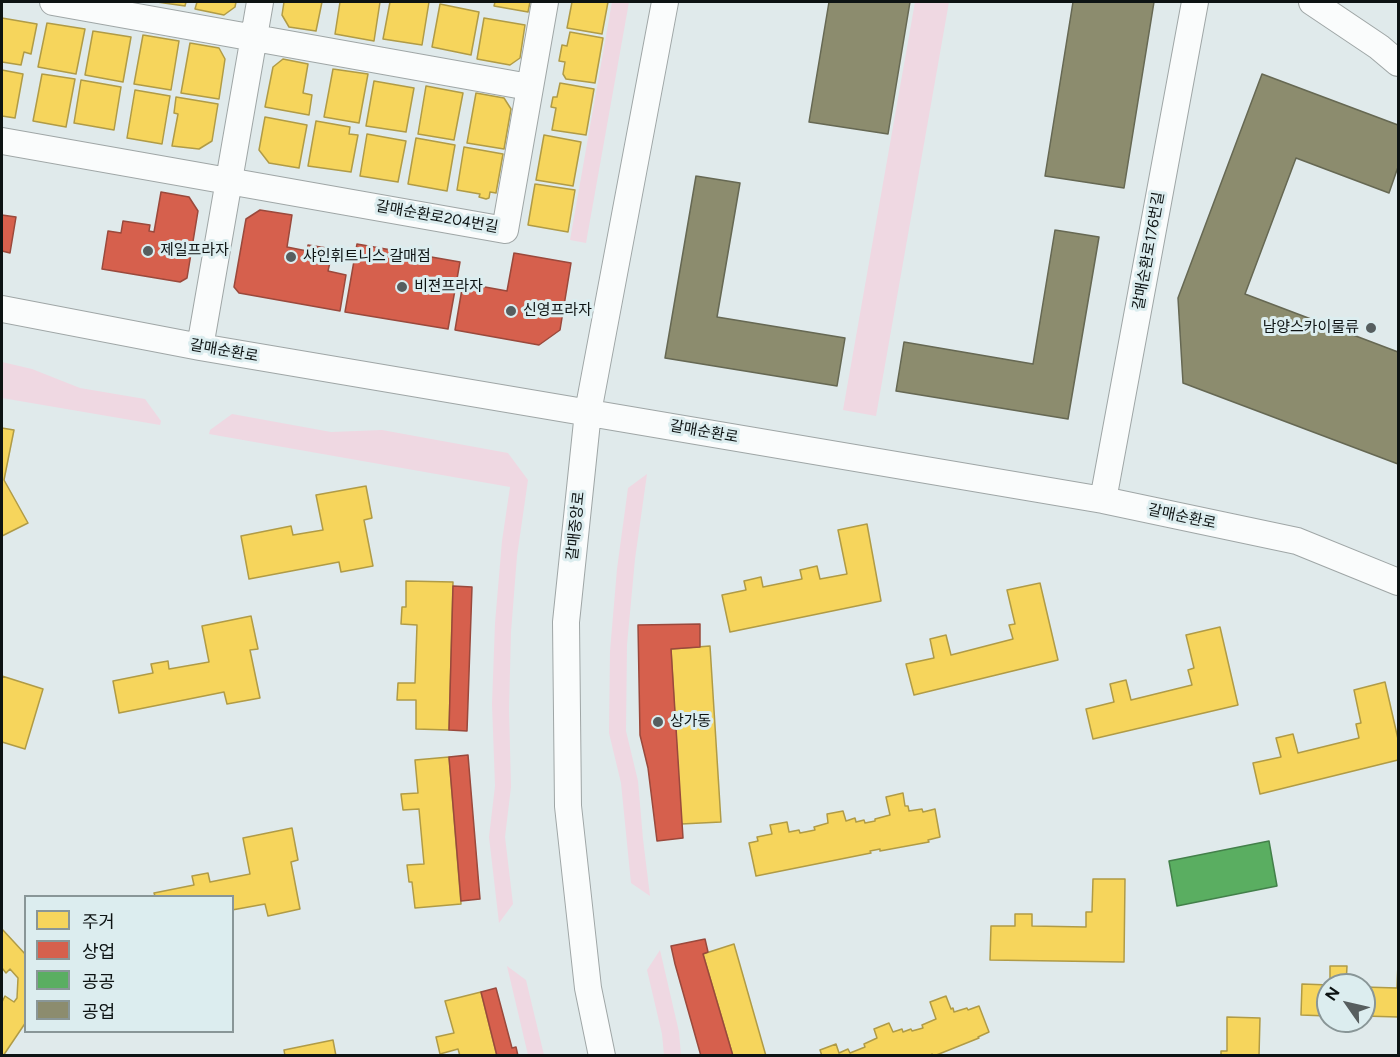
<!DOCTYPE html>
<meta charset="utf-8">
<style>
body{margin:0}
#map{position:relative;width:1400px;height:1057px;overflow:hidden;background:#e0eaeb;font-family:Figtree,"Noto Sans KR",sans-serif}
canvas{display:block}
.frame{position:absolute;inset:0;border:3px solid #0d1313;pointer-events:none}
.legend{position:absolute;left:24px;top:895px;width:210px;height:138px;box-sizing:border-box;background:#dcedef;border:2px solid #899697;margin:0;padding:8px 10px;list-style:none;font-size:18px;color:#0d1313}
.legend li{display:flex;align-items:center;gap:12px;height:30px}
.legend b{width:30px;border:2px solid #899697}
.north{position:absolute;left:1316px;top:973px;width:60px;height:60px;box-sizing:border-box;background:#dcedef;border:2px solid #899697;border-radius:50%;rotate:304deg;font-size:16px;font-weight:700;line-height:24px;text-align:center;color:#0d1313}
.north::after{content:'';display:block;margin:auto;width:21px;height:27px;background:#575e5f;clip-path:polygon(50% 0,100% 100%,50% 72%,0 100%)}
</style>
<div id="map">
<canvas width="1400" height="1057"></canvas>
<div class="frame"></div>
<ul class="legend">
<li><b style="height:16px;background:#f6d55c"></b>주거</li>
<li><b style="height:16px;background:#d6604d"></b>상업</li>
<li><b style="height:16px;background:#5aae61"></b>공공</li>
<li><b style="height:16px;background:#8c8c6e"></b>공업</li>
</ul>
<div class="north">N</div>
</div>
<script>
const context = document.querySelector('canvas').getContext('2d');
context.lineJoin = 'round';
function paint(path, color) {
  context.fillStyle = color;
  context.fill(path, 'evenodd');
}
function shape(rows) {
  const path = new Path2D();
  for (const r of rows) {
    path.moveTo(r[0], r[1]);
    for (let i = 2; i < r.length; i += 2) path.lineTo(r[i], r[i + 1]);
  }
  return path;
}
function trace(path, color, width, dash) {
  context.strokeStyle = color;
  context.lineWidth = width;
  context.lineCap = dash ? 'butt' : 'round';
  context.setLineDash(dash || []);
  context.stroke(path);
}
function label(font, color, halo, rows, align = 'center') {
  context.font = font + ' Figtree,"Noto Sans KR",sans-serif';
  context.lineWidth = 6;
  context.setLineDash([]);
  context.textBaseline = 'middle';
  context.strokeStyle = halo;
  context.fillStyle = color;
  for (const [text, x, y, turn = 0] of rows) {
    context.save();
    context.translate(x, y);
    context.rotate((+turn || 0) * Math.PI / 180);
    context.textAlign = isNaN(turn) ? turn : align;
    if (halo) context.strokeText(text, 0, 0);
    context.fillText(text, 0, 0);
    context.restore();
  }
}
paint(shape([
 [612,2,629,2,586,243,570,240],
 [915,2,949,2,876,416,843,410],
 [2,362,32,369,80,388,145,399,161,421,160,425,2,398],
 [232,414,331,432,382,430,508,453,528,480,517,556,511,632,509,709,511,787,505,837,513,904,499,923,489,837,495,786,492,704,495,623,502,541,510,487,209,434,210,430],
 [647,474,635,559,627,645,626,731,638,781,643,839,650,896,631,883,621,783,609,733,610,651,617,569,628,488],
 [660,950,679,1032,681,1055,664,1055,662,1034,647,970],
 [507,966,526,980,544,1055,528,1055]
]), '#efd8e2');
const homes = shape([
 [157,2,186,2,185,6,157,2],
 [197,2,236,2,235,7,224,15,195,9,197,2],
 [284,2,328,2,322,2,316,31,289,27,282,15,284,2],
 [340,2,380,2,374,41,335,34,340,2],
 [390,2,429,2,422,45,383,39,390,2],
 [495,2,530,2,528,12,494,6,495,2],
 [572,2,608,2,602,34,567,28,572,2],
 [440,4,479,12,471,55,432,47,440,4],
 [2,18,37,24,31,54,24,52,21,65,2,62,2,18],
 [484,18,525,25,520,58,510,65,477,59,484,18],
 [47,23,85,29,76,74,38,67,47,23],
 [93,31,131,37,123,82,85,75,93,31],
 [570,32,603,38,595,83,566,79,563,74,565,62,559,61,562,45,567,46,570,32],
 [143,35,179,41,171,90,134,84,143,35],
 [190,43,219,48,225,59,219,99,181,93,190,43],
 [283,59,308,64,303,93,312,95,309,115,265,107,273,67,283,59],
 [333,69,368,74,359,123,324,117,333,69],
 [2,70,23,74,15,118,2,116,2,70],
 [42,74,75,79,66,127,33,121,42,74],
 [81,80,121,87,114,130,74,123,81,80],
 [374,81,414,88,406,132,366,126,374,81],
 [560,83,594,89,586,135,552,130,556,108,551,107,553,97,557,97,560,83],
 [426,86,463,93,454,140,418,134,426,86],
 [135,90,170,96,162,144,127,138,135,90],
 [476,93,504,98,511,109,504,149,467,143,476,93],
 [176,97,218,104,212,141,199,149,172,146,178,114,174,113,176,97],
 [265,117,307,125,299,168,269,163,259,150,265,117],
 [316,121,350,127,349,134,358,135,351,172,308,166,316,121],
 [367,134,406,141,398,182,360,176,367,134],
 [544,135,581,142,573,186,536,180,544,135],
 [416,138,455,145,447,191,408,184,416,138],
 [464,147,503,154,496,193,490,192,489,198,486,199,479,197,480,194,457,190,464,147],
 [535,184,575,190,568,232,528,225,535,184],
 [2,428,14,430,4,480,28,523,2,536,2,428],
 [366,486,372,518,364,520,373,566,341,572,339,562,249,579,241,536,291,526,293,535,323,530,316,495,366,486],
 [867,524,881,601,730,632,722,595,746,590,744,581,761,577,763,587,802,579,800,570,817,566,820,579,847,574,838,530,867,524],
 [406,581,453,582,449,730,416,729,416,700,397,700,398,683,415,683,417,625,401,624,402,607,406,607,406,581],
 [1040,583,1058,660,914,695,906,664,934,658,930,639,946,635,951,655,1013,639,1009,625,1015,624,1007,590,1040,583],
 [251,616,258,649,250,650,260,698,227,704,224,692,119,713,113,681,153,673,151,664,168,661,169,669,209,662,202,626,251,616],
 [1220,627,1238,705,1093,739,1086,709,1114,702,1110,684,1126,680,1131,700,1192,685,1188,670,1194,668,1186,635,1220,627],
 [710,646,721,822,681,824,671,649,710,646],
 [2,676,43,689,25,749,2,742,2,676],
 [1385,682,1398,739,1398,760,1260,794,1253,763,1281,757,1276,738,1293,734,1298,753,1359,738,1356,724,1361,723,1354,690,1385,682],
 [449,757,461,904,415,908,412,882,409,882,407,865,424,864,419,809,403,810,401,794,418,793,415,760,449,757],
 [903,793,905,806,908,806,909,811,922,809,923,812,935,809,940,837,928,840,929,842,880,851,880,849,870,851,871,853,756,876,749,843,758,841,757,837,772,834,770,825,787,822,789,832,799,830,800,833,815,830,814,827,828,823,827,814,843,811,846,821,855,818,856,822,864,820,865,823,875,821,875,819,890,815,886,797,903,793],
 [292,828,298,860,291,862,300,909,268,916,265,904,232,910,232,896,155,896,154,893,194,885,192,876,208,873,210,882,250,874,243,838,292,828],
 [1093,879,1125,879,1124,962,990,960,991,926,1015,926,1015,914,1032,914,1032,926,1086,927,1086,912,1092,912,1093,879],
 [2,929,26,955,26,1022,3,1056,2,1056,2,1002,5,996,14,1002,17,998,18,978,10,969,6,973,2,968,2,929],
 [734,944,766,1056,733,1056,703,954,734,944],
 [1398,963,1398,1017,1364,1016,1364,987,1397,988,1398,963],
 [1330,966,1347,966,1346,985,1328,985,1328,1016,1301,1015,1302,984,1330,985,1330,966],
 [481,992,497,1056,460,1056,458,1049,440,1054,436,1037,454,1033,445,1001,481,992],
 [946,996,951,1009,953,1008,954,1012,967,1008,968,1010,979,1006,989,1032,978,1037,979,1038,934,1056,932,1054,929,1056,822,1056,820,1050,836,1044,839,1053,848,1049,850,1053,865,1047,864,1044,877,1038,874,1029,889,1023,893,1032,902,1029,903,1032,911,1029,912,1031,923,1028,922,1025,936,1019,930,1002,946,996],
 [1227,1017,1260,1018,1259,1056,1221,1056,1221,1051,1227,1051,1227,1017],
 [333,1040,336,1056,285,1056,284,1050,333,1040]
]);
paint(homes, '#f6d55c');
trace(homes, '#b09b46', 1.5);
const shops = shape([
 [161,192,189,197,198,211,187,278,180,282,102,269,108,231,121,233,123,221,150,225,149,231,154,232,161,192],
 [260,210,292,215,287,247,307,251,308,245,333,249,328,271,346,275,340,311,239,293,234,287,246,219,260,210],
 [2,215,16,217,10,253,2,251,2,215],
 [357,244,460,262,448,329,345,312,357,244],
 [514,253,571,263,560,330,539,345,455,330,463,283,507,291,514,253],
 [453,586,472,587,467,731,449,730,453,586],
 [700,624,700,647,671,649,683,838,657,841,648,768,640,735,638,625,700,624],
 [468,755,480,899,461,901,449,757,468,755],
 [705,939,708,952,703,954,733,1056,701,1056,675,964,671,946,705,939],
 [496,988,512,1048,516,1047,518,1056,497,1056,481,992,496,988]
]);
paint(shops, '#d6604d');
trace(shops, '#9a493c', 1.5);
const public = shape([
 [1269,841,1277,886,1177,906,1169,861,1269,841]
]);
paint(public, '#5aae61');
trace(public, '#43804a', 1.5);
const industry = shape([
 [829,2,910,2,888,134,809,122,829,2],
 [1073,2,1154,2,1124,188,1045,176,1073,2],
 [1262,74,1398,125,1398,167,1389,193,1296,158,1245,294,1398,352,1398,464,1183,383,1178,298,1262,74],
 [696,176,740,183,717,317,845,338,837,386,665,358,696,176],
 [1055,230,1099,237,1068,419,896,391,904,342,1033,364,1055,230]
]);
paint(industry, '#8c8c6e');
trace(industry, '#666853', 1.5);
const minor = shape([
 [53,2,529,87],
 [1312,2,1379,47,1398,63],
 [2,141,505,230,545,2],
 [2,309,200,347,1103,500,1297,541,1398,582],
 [200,347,260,2],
 [1103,500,1195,2],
 [602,1056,588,988,568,806,566,622,588,412,665,2]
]);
trace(minor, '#9fa6a6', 28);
trace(minor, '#fafcfc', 26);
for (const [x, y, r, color] of [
 [148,251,6,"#575e5f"],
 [291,257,6,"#575e5f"],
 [402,287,6,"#575e5f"],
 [511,311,6,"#575e5f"],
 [1371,328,6,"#575e5f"],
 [658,722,6,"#575e5f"]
]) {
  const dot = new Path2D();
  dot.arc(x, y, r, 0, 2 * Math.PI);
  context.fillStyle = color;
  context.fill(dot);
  trace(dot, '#dcedef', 2);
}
label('15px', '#0d1313', '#dcedef', [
 ["갈매순환로204번길",437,217,10],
 ["갈매순환로176번길",1149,251,-80],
 ["갈매순환로",224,351,10],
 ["갈매순환로",704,432,10],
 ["갈매순환로",1182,517,12],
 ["갈매중앙로",576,526,-84]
]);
label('15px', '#0d1313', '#dcedef', [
 ["제일프라자",160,251],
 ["샤인휘트니스 갈매점",303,257],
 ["비젼프라자",414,287],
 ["신영프라자",523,311],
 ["남양스카이물류",1359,328,"right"],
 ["상가동",670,722]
], 'left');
</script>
